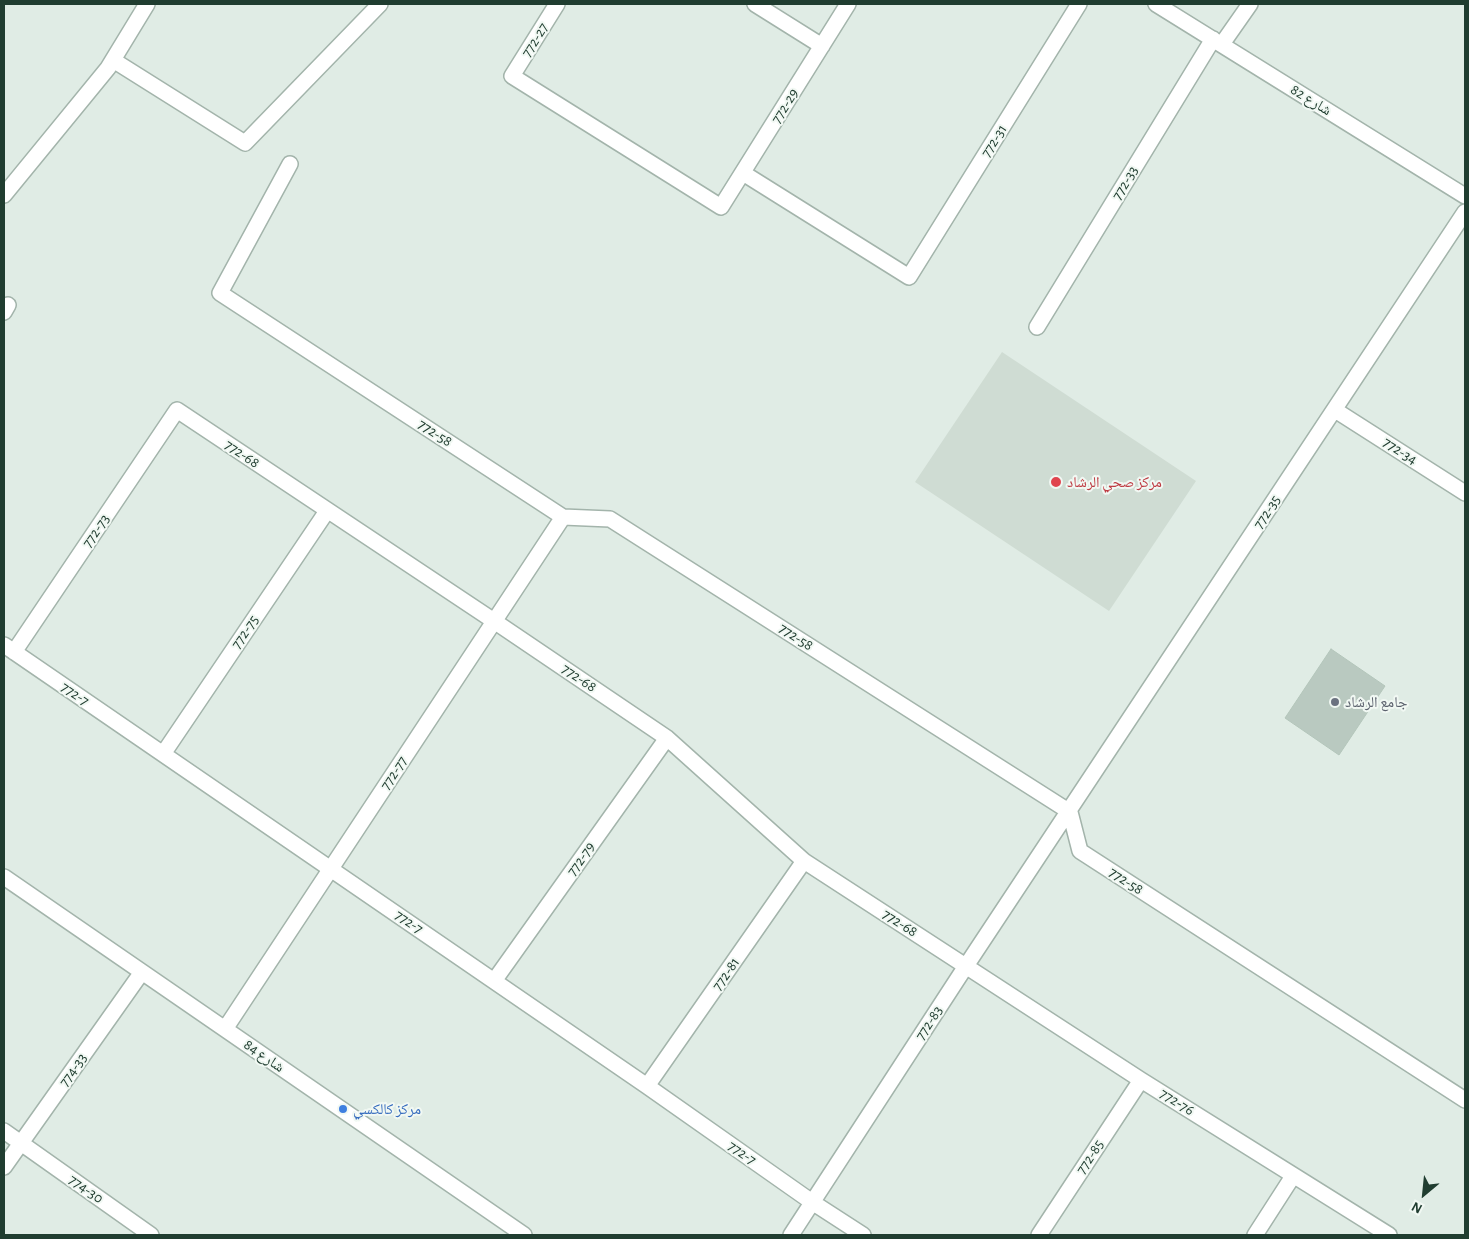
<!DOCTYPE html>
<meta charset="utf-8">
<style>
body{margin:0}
#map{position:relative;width:1469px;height:1239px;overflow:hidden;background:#e0ece5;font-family:"Alegreya Sans",sans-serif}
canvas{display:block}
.frame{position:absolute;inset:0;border:5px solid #203d30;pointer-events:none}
.north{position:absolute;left:1399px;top:1169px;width:50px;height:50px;-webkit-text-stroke:4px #f1f8f3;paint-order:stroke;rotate:208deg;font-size:14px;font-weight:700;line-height:20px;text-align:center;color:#203d30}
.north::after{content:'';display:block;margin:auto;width:18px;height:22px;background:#203d30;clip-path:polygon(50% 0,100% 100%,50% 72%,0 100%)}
</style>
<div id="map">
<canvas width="1469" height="1239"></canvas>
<div class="frame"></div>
<div class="north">N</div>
</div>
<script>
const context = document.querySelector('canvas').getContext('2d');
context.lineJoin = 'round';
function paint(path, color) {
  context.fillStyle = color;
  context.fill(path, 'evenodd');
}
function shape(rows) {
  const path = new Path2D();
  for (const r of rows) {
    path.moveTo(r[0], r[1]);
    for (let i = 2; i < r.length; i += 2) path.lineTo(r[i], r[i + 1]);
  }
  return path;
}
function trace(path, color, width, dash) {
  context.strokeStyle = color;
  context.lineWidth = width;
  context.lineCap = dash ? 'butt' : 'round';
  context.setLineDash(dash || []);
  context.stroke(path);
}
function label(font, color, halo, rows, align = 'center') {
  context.font = font + ' "Alegreya Sans","Noto Naskh Arabic",sans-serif';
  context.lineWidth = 4;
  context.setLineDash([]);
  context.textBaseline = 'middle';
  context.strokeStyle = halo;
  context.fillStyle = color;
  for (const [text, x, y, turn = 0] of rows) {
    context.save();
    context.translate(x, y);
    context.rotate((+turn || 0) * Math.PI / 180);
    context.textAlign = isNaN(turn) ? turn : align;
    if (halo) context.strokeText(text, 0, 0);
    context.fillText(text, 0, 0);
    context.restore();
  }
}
paint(shape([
 [1002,352,1196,481,1109,611,915,482]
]), '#cfdcd3');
const building = shape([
 [1331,649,1385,686,1339,755,1285,718,1331,649]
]);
paint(building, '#b9c9c0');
trace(building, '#b3c5ba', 1);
const minor = shape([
 [557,4,512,76,721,207,848,4],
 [755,4,822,46],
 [1156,4,1465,196],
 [1222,44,1250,4],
 [113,60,245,143,380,4],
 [290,164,220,293,563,517,610,519,1070,812,1080,851,1465,1100],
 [743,173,909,277,1079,4],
 [4,195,108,68,147,4],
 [4,312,8,305],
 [1037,327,1213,39],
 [1335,410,1465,493],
 [4,645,647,1086,812,1202,863,1235],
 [14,652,177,410,494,621,667,738,804,861,1141,1080,1389,1235],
 [163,754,327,511],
 [4,877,524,1235],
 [494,981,667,738],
 [225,1029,563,517],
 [647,1086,804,861],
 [4,1131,151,1235],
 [4,1167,142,972],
 [791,1235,966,966,1465,212],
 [1039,1235,1141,1080],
 [1255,1235,1293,1176]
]);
trace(minor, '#a3b4ab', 18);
trace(minor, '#fff', 15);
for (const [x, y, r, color] of [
 [1056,482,6,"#e0444e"],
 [1335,702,5,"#6b7280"],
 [343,1109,5,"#3f7fe0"]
]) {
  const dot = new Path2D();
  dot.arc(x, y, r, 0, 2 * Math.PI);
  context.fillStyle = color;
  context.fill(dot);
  trace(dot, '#f1f8f3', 2);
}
label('15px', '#203d30', '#f1f8f3', [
 ["772-27",535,40,-58],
 ["شارع 82",1311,100,32],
 ["772-29",785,106,-58],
 ["772-31",994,141,-58],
 ["772-33",1125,183,-59],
 ["772-58",435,433,33],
 ["772-34",1400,451,33],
 ["772-68",242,454,34],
 ["772-35",1267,512,-57],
 ["772-73",96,531,-56],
 ["772-75",245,632,-56],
 ["772-58",796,637,33],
 ["772-68",579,678,34],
 ["772-7",75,694,34],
 ["772-77",394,773,-57],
 ["772-79",581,859,-55],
 ["772-58",1126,881,33],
 ["772-7",409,922,34],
 ["772-68",900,923,33],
 ["772-81",726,974,-55],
 ["772-83",929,1023,-57],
 ["شارع 84",264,1056,35],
 ["774-33",73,1070,-55],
 ["772-76",1177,1102,32],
 ["772-7",742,1153,35],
 ["772-85",1090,1157,-57],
 ["774-30",86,1189,35]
]);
label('15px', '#be3a42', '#f1f8f3', [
 ["مركز صحي الرشاد",1067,482]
], 'left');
label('15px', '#5b616d', '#f1f8f3', [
 ["جامع الرشاد",1345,702]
], 'left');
label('15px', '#366cbe', '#f1f8f3', [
 ["مركز كالكسي",353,1109]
], 'left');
</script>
